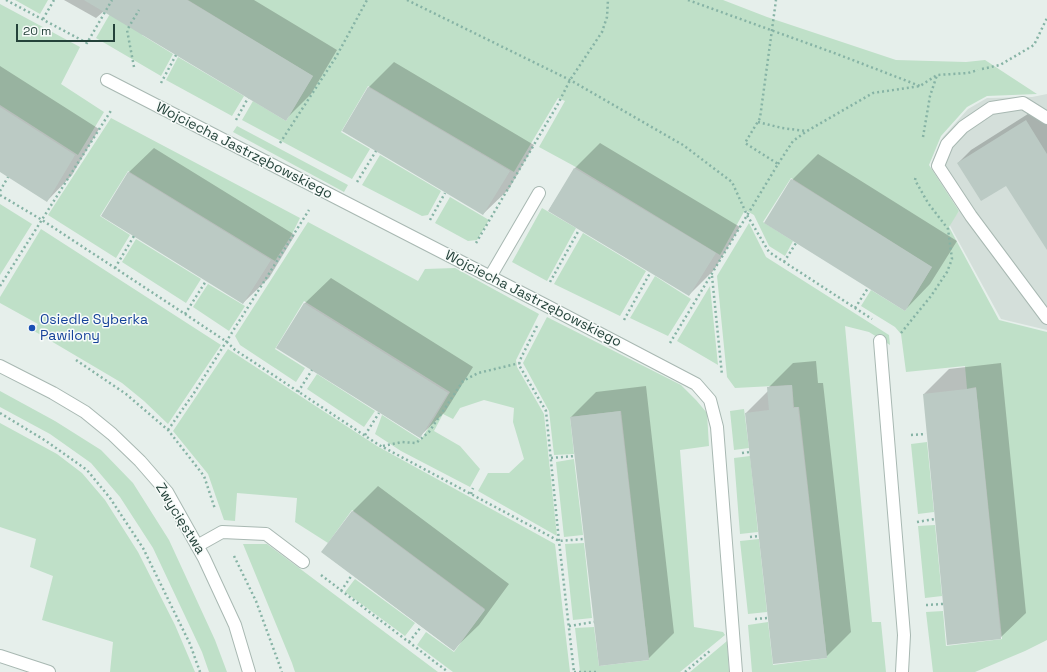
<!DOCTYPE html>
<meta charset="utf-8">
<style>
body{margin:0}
#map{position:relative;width:1047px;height:672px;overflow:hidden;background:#e6efeb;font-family:"Space Grotesk",sans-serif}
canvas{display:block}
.scale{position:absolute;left:16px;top:24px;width:99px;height:18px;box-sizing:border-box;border:2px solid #24423a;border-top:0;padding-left:5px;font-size:12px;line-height:14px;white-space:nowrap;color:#24423a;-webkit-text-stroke:3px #f7fbf9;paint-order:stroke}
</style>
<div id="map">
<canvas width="1047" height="672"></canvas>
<div class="scale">20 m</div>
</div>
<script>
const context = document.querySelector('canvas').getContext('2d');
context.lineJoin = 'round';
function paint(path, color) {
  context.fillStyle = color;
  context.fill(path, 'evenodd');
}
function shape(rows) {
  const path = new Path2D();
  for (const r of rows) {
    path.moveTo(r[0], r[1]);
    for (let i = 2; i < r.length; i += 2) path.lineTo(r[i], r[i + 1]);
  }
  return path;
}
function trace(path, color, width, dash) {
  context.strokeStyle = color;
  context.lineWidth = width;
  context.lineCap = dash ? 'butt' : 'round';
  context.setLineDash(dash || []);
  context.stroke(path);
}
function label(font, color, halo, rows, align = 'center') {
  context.font = font + ' "Space Grotesk",sans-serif';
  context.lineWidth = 3;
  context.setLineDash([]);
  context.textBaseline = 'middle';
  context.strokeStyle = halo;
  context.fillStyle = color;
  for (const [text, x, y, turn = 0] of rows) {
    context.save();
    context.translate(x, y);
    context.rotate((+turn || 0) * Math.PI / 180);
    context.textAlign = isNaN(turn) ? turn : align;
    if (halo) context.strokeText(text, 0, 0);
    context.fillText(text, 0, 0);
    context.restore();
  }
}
paint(shape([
 [1047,94,1047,330,1001,319,949,224,960,210,931,164,943,137,968,109,987,98,1032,97]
]), '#d4dfda');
paint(shape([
 [15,0,48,0,40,14],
 [118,0,163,0,142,35,173,54,161,76,96,38],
 [188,0,723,0,767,17,896,60,966,62,985,60,1037,94,987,96,967,107,941,136,929,165,959,211,949,227,999,320,1047,332,1047,640,1025,651,975,672,933,672,926,612,943,611,946,646,1002,639,976,387,967,389,965,366,906,372,901,334,895,327,861,306,871,290,905,311,932,267,791,178,763,222,793,241,785,256,769,246,754,215,745,210,720,255,574,166,539,147,565,101,558,98,514,172,368,86,341,132,370,149,352,179,242,120,253,101,286,121,313,76],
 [0,4,80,47,61,84,104,112,78,155,0,105],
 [178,57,244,96,232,116,166,80],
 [111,118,300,218,291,236,275,261,128,171,100,216,130,235,116,258,48,215],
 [237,126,348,185,344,192,233,132],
 [380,155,441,191,428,215,422,216,362,185],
 [450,197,489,220,477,240,468,241,435,223],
 [0,204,32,224,0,275],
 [542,208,576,228,547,281,512,262],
 [308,222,418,281,425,269,455,268,539,314,516,360,517,367,544,414,557,536,478,491,488,473,509,473,524,459,513,422,514,408,484,400,460,408,453,419,443,414,434,431,460,446,480,469,470,487,401,451,375,434,382,415,421,440,450,392,304,301,275,349,305,368,296,382,240,345,235,336],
 [749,223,766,257,889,335,890,345,869,332,845,326,872,622,881,622,886,672,752,672,748,625,768,622,773,665,827,658,799,407,794,407,792,385,735,388,727,377,717,276],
 [41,229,221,345,168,424,144,401,122,383,34,331,38,324,0,303,0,297],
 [583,233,646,271,620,316,554,284],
 [136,239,201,279,186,303,122,262],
 [655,276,691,299,668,336,630,318],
 [208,284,245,306,229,331,193,307],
 [710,286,718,365,677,341],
 [547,317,681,385,696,400,707,413,709,446,680,450,694,627,723,632,725,635,680,672,580,672,575,628,594,627,599,666,649,660,621,411,570,417,574,454,554,455,549,411,523,363],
 [228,349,377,446,555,544,570,672,453,672,417,645,426,632,454,652,485,609,352,510,328,543,295,522,297,498,237,493,235,521,224,520,208,474,173,431],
 [317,374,375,411,364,427,307,389],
 [0,391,55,421,101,450,133,483,169,540,215,640,227,672,209,672,202,652,153,548,120,497,91,463,50,434,0,407],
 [744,409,749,448,734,450,730,411],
 [0,423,57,454,82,473,105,500,138,552,175,625,195,672,110,672,113,642,42,620,53,576,30,567,36,539,0,527],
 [927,442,934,512,918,514,911,444],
 [750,456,758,532,740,534,734,458],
 [574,459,583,535,564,537,556,462],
 [935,525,942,596,925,598,918,526],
 [759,539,767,612,748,614,740,541],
 [584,543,592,618,573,620,565,544],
 [243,544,267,544,438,672,295,672,292,663],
 [355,579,415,623,405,636,345,592],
 [727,641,729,672,690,672]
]), '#bfe0c8');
paint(shape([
 [64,0,254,0,337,50,311,94,286,119,104,11,96,18],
 [394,62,534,145,509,189,483,214,343,131,369,87],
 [0,66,99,129,72,175,47,201,0,171],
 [1039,107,1047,121,1047,248,1007,184,958,163,971,150],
 [600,143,740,227,714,270,689,295,549,210,575,168],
 [154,148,295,235,269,278,243,303,128,173],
 [818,154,957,241,930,284,905,310,765,222,792,180],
 [331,278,473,367,445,412,419,437,278,348,305,303],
 [816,361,818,383,823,383,851,632,826,657,746,413,768,391,768,388,793,363],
 [1001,363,1026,613,1000,638,924,394,949,369],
 [646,386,674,633,648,659,571,417,596,392],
 [378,486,509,584,479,625,453,650,322,552,353,511]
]), '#0003');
paint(shape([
 [84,0,187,0,313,76,286,121],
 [368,87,510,171,483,215,342,131],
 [0,107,75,155,47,202,0,172],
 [1026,120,1047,154,1047,250,1006,186,981,201,957,163],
 [574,168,716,253,689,296,548,211],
 [128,172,271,260,243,304,101,216],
 [791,179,932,267,905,311,764,223],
 [304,303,448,393,420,438,276,348],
 [792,385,793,408,798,407,827,658,773,664,745,413,769,410,767,387],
 [976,388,1001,639,947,645,923,394],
 [620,411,649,660,599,666,570,417],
 [352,511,485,610,454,651,321,552]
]), '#bbcac4');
const minor = shape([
 [107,80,547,306,696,384,710,400,717,427,736,672],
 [1047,118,1023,103,991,108,963,127,947,144,938,166,971,216,1047,318],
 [490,277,539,193],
 [880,341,904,635,902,672],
 [0,366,53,393,85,412,112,434,140,461,167,492,204,558,235,625,249,672],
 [197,546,222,532,266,534,303,562],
 [0,656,49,672]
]);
trace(minor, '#a8b8b2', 14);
trace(shape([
 [6,0,87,43,112,0],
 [407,0,570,80,683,145,732,182,747,215,769,252,872,319],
 [688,0,837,54,920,86],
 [43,19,54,0],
 [134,67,127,30,139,10],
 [982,69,1000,65,1034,45,1047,18],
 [161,83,176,55],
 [236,120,248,98],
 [758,122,782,128,806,131],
 [923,137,930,96,937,75],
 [280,143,336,57,367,0],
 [778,164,793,141,807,131,873,93,920,86,937,75,968,73,978,70],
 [357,182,376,151],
 [0,191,8,177],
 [0,195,42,220,185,314,227,342,235,350,249,359,379,445,559,541,584,539],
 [430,220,445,193],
 [476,243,558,104,570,80,602,32,607,17,608,0],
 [784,262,796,243],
 [115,268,134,236],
 [712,276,722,375],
 [550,282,579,230],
 [0,286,112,109],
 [855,308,868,288],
 [185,314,206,281],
 [624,320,650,273],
 [537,326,520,360,519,365,546,411,559,541,574,672],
 [901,333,931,296,947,272,952,259,948,229,928,203,915,180,916,175],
 [670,343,778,164,745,143,760,118,776,0],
 [76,360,126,394,168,430,204,476,215,509],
 [298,392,312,370],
 [0,413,46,441,87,470,110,498,143,548,190,644,200,672],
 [168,430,194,393,309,210],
 [365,435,379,413],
 [911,435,926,434],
 [383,446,402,442,416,443,429,432,463,381,478,373,520,363],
 [742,453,750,452],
 [551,458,575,456],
 [471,494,473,488],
 [917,522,935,519],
 [750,537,759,536],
 [234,556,256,601,282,672],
 [321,575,448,672],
 [341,591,352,575],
 [926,605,943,604],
 [755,619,768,618],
 [569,626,594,622],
 [409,642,421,627],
 [574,672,597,672],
 [685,672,711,650]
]), '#86b3a5', 2.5, [2, 3]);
trace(minor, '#fff', 12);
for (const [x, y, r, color] of [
 [32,328,4,"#1a4fb4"]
]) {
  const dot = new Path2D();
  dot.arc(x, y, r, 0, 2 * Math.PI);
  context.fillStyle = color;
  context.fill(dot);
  trace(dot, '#f7fbf9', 1.5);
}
label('14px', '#24423a', '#f7fbf9', [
 ["Wojciecha Jastrzębowskiego",244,151,27],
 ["Wojciecha Jastrzębowskiego",533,299,27],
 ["Zwycięstwa",180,519,58]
]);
label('14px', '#164399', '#f7fbf9', [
 ["Osiedle Syberka",40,320],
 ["Pawilony",40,336]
], 'left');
</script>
